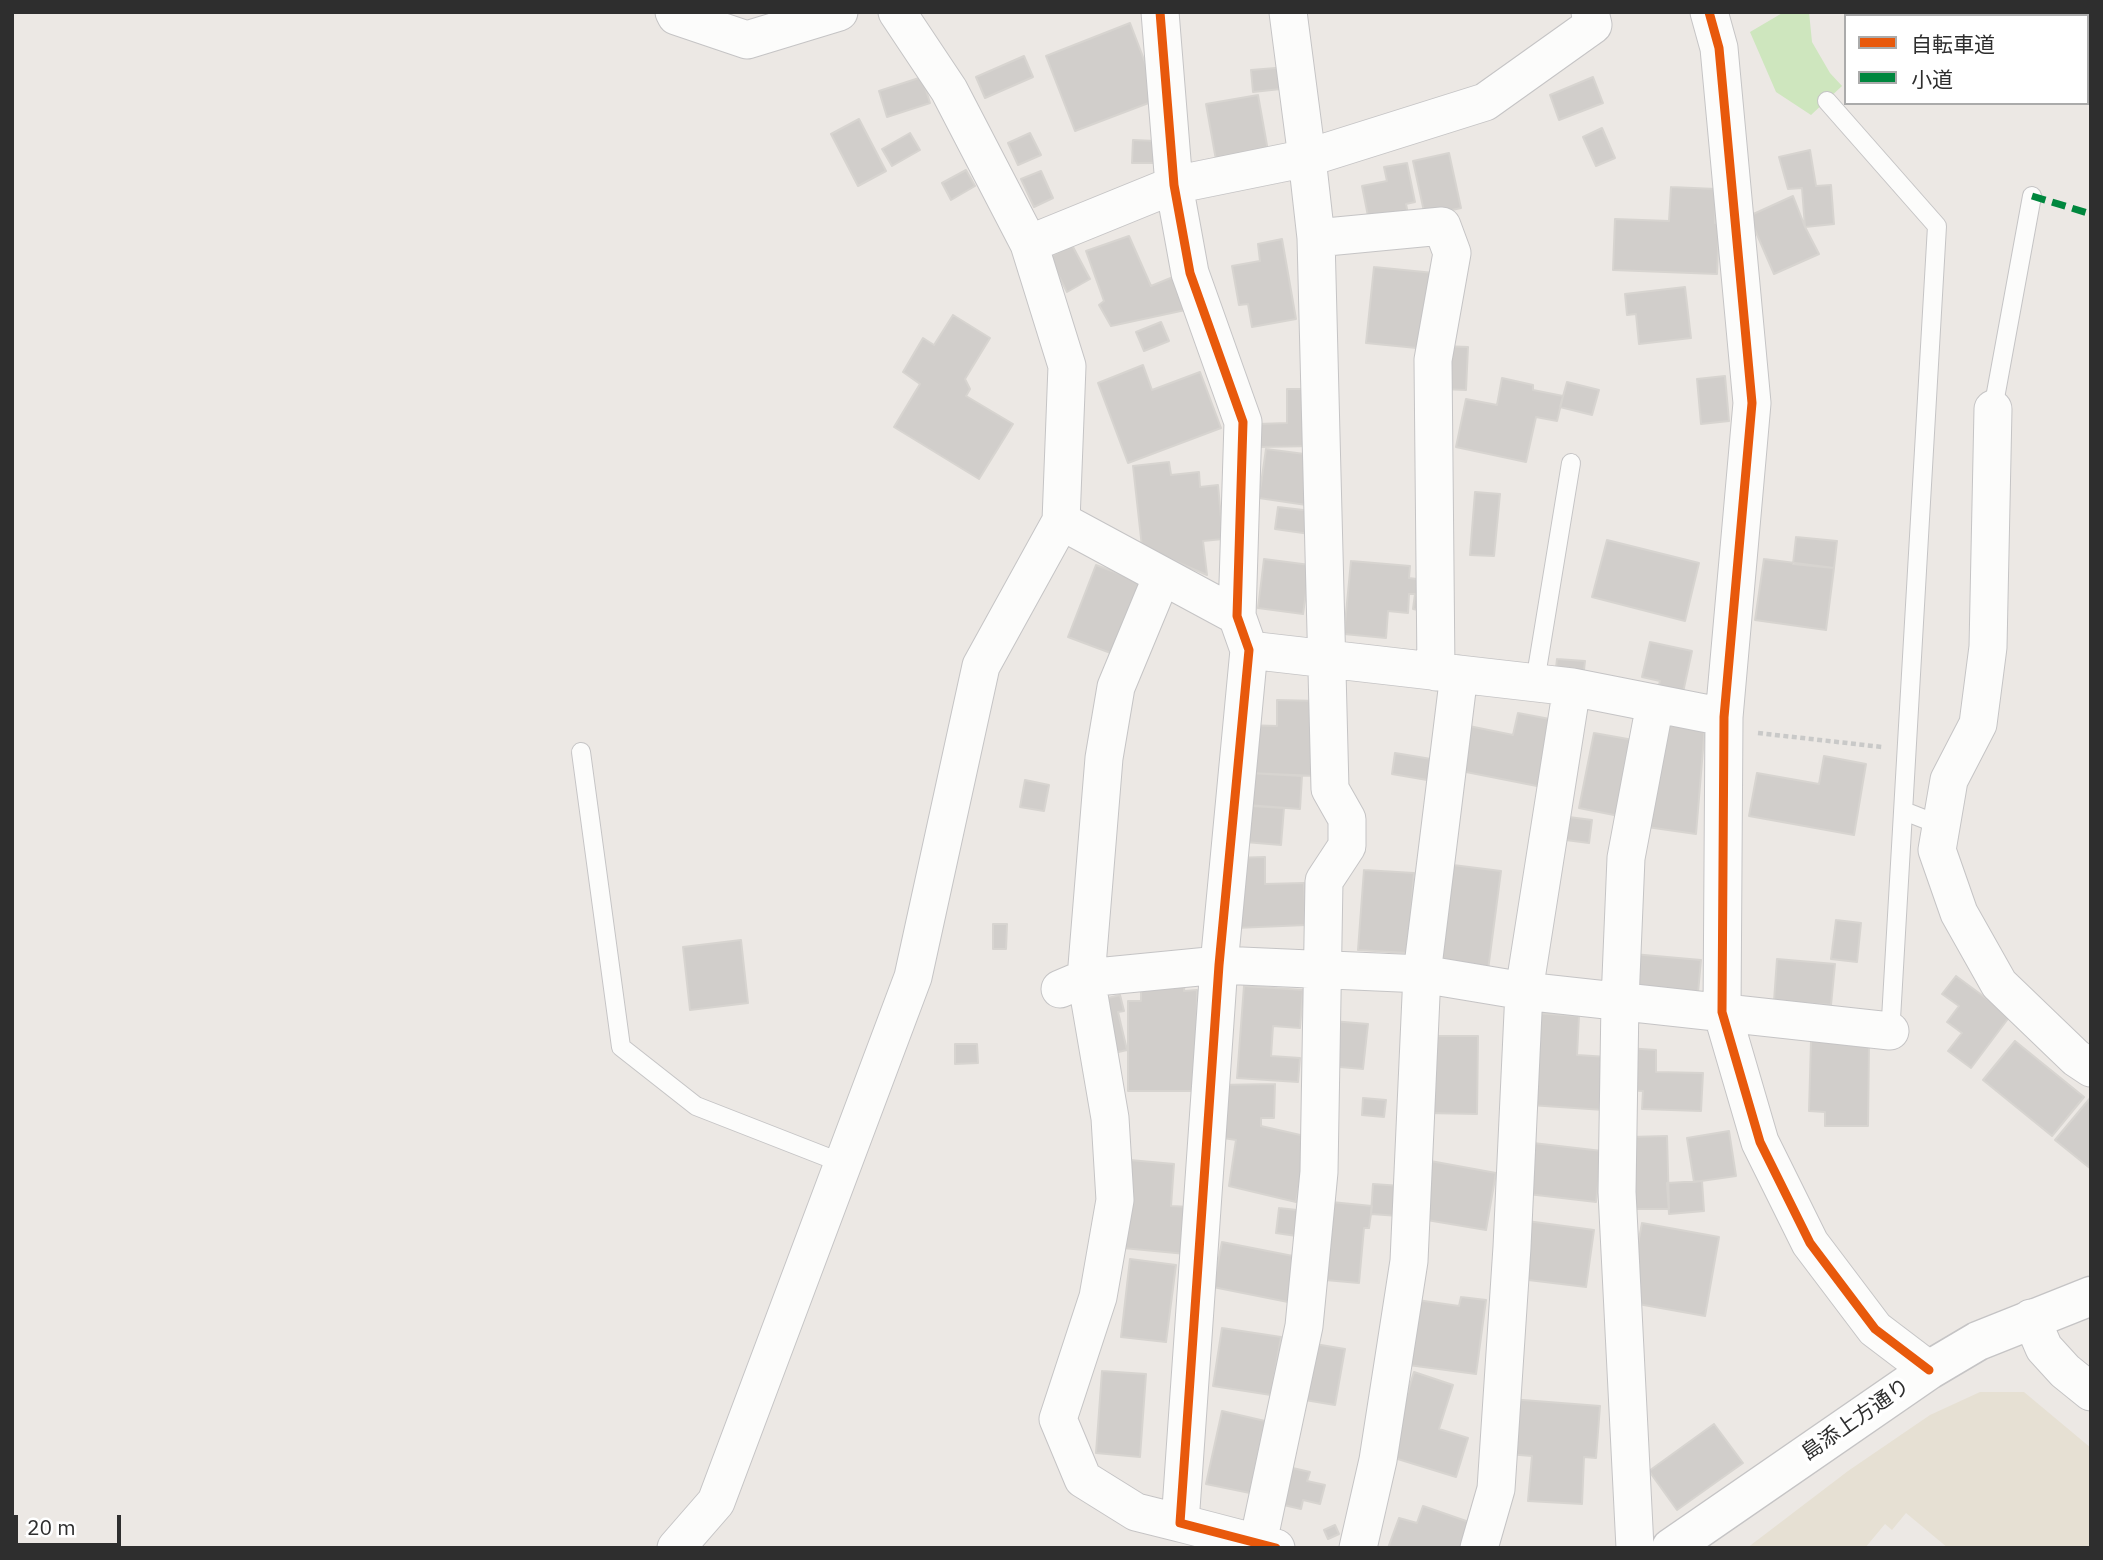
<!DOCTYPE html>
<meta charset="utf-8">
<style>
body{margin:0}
#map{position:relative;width:2103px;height:1560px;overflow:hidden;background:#ece8e4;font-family:"IBM Plex Sans","Noto Sans JP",sans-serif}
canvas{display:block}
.frame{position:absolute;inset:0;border:14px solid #2e2e2e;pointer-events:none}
.legend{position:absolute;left:1844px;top:14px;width:245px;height:91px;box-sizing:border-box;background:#fff;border:2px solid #ababab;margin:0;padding:9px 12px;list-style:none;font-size:21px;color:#2e2e2e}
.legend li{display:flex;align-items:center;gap:14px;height:35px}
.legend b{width:35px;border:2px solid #ababab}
.scale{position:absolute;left:14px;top:1515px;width:107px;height:32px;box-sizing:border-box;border:4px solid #2e2e2e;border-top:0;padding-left:9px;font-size:21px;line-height:24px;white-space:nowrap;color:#2e2e2e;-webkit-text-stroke:5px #fff;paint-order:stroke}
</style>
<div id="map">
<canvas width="2103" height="1560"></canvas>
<div class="frame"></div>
<ul class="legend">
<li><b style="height:9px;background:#e8590c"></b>自転車道</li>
<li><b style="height:9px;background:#00873e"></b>小道</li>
</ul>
<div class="scale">20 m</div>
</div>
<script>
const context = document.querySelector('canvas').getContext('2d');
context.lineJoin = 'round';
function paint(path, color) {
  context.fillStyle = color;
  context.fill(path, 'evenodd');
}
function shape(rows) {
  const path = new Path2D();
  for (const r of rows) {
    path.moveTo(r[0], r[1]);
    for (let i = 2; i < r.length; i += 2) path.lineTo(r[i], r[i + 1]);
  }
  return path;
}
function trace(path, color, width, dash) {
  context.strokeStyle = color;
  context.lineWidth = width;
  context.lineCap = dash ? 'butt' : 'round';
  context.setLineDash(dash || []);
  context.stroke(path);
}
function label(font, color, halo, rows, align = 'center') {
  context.font = font + ' "IBM Plex Sans","Noto Sans JP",sans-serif';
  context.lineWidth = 7;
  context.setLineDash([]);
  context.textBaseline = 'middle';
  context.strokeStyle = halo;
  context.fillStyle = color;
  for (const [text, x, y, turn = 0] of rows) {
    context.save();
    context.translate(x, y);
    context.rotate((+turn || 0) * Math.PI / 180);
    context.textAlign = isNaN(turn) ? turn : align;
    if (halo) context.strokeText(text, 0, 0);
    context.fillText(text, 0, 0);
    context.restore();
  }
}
paint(shape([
 [1980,1392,2024,1392,2091,1448,2091,1548,1948,1548,1906,1513,1892,1530,1885,1524,1865,1548,1747,1548,1848,1471,1930,1415]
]), '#e6e0d3');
paint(shape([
 [1784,12,1809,12,1812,42,1830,73,1842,86,1811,115,1776,92,1750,32]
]), '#cee6be');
const building = shape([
 [1130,23,1159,99,1075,131,1046,56,1130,23],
 [1024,56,1033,77,985,98,976,77,1024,56],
 [1288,67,1290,88,1253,92,1251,70,1288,67],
 [922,77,930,103,887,117,879,91,922,77],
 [1593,77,1603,103,1559,120,1550,95,1593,77],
 [1258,95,1268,151,1216,160,1206,104,1258,95],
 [859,119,886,171,858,186,831,134,859,119],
 [1602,128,1615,158,1596,166,1583,137,1602,128],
 [910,133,920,150,892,166,882,149,910,133],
 [1030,133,1041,155,1018,165,1008,143,1030,133],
 [1133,140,1156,141,1155,163,1132,163,1133,140],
 [1810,150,1816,186,1831,185,1834,224,1805,227,1802,188,1788,189,1779,157,1810,150],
 [1449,153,1461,208,1425,216,1413,161,1449,153],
 [1407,163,1415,202,1406,204,1409,219,1370,226,1362,186,1387,181,1384,167,1407,163],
 [966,170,975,186,951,200,942,183,966,170],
 [1041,171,1053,198,1034,207,1021,179,1041,171],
 [1671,187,1716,189,1715,223,1719,223,1717,274,1613,270,1615,219,1669,221,1671,187],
 [1793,196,1805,227,1819,254,1774,274,1749,216,1793,196],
 [1129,236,1151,286,1183,273,1190,309,1111,326,1099,305,1104,301,1086,251,1129,236],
 [1282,239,1296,319,1252,327,1248,304,1239,305,1232,266,1260,261,1258,244,1282,239],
 [1072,245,1090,279,1067,292,1049,257,1072,245],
 [1374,267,1434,273,1427,349,1366,343,1374,267],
 [1685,287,1691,338,1639,344,1636,314,1627,315,1625,294,1685,287],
 [953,315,990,338,965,379,970,389,966,396,1013,424,979,479,894,427,920,384,903,372,923,338,934,345,953,315],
 [1161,322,1169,341,1144,351,1136,332,1161,322],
 [1443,346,1468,347,1466,390,1442,389,1443,346],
 [1143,365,1152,390,1200,372,1221,428,1128,463,1098,383,1143,365],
 [1725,376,1729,421,1701,424,1697,379,1725,376],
 [1502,378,1533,385,1533,390,1563,396,1557,421,1536,417,1526,462,1456,447,1466,399,1497,405,1502,378],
 [1567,382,1599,390,1592,415,1560,407,1567,382],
 [1287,389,1315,389,1315,446,1258,447,1258,424,1287,423,1287,389],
 [1266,449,1320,456,1313,506,1259,498,1266,449],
 [1169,462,1171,475,1199,472,1200,487,1218,485,1223,539,1203,541,1207,575,1142,547,1133,466,1169,462],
 [1475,492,1500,494,1494,556,1470,555,1475,492],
 [1278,507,1320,512,1317,535,1275,529,1278,507],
 [1796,537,1837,541,1834,568,1793,564,1796,537],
 [1607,540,1699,563,1685,621,1592,597,1607,540],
 [1264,559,1310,565,1303,614,1258,608,1264,559],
 [1764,559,1834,568,1826,630,1755,620,1764,559],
 [1351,561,1410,566,1409,578,1417,579,1423,611,1413,609,1415,594,1409,594,1408,613,1388,611,1386,638,1344,634,1351,561],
 [1096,565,1144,583,1116,655,1068,637,1096,565],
 [1650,642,1692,651,1682,697,1657,692,1660,681,1642,677,1650,642],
 [1557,659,1585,661,1583,679,1555,677,1557,659],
 [1277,700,1319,701,1316,776,1249,773,1243,725,1277,726,1277,700],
 [1518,713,1555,720,1542,787,1461,771,1469,726,1513,735,1518,713],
 [1705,725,1696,834,1640,826,1657,726,1705,725],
 [1594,733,1639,741,1624,817,1579,808,1594,733],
 [1395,753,1437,760,1433,781,1392,774,1395,753],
 [1824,756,1866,764,1854,835,1749,816,1757,773,1819,784,1824,756],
 [1249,773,1302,776,1300,809,1247,805,1249,773],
 [1025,780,1049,785,1044,811,1020,807,1025,780],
 [1236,805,1284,808,1281,845,1233,841,1236,805],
 [1561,816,1592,820,1589,843,1558,839,1561,816],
 [1265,857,1265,884,1304,883,1306,925,1235,928,1232,858,1265,857],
 [1453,865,1501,871,1488,970,1441,964,1453,865],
 [1364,870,1414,873,1408,953,1358,950,1364,870],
 [1836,920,1861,923,1857,962,1831,959,1836,920],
 [993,924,1007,924,1006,949,993,949,993,924],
 [741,940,748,1003,690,1010,683,947,741,940],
 [1633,954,1701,960,1697,1004,1629,998,1633,954],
 [1777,959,1835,964,1831,1005,1774,1001,1777,959],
 [1956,976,2010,1016,1971,1068,1948,1051,1962,1033,1947,1022,1959,1006,1942,994,1956,976],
 [1141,981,1185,981,1184,991,1197,990,1196,1091,1128,1091,1128,1001,1141,1001,1141,981],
 [1244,986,1303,990,1300,1028,1273,1026,1271,1056,1300,1058,1298,1082,1237,1078,1244,986],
 [1120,995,1124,1011,1118,1012,1127,1050,1114,1053,1100,1000,1120,995],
 [1535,1013,1579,1016,1577,1055,1608,1057,1604,1110,1530,1105,1535,1013],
 [1332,1021,1368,1024,1363,1069,1328,1066,1332,1021],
 [1427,1036,1478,1036,1477,1114,1425,1113,1427,1036],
 [1811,1041,1869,1042,1868,1126,1825,1126,1825,1112,1809,1111,1811,1041],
 [2015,1041,2084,1097,2052,1136,1983,1080,2015,1041],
 [955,1044,977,1044,978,1063,955,1064,955,1044],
 [1626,1048,1656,1050,1656,1072,1703,1073,1701,1111,1642,1109,1643,1091,1624,1090,1626,1048],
 [1275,1084,1274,1118,1261,1118,1261,1126,1309,1137,1296,1202,1229,1186,1236,1140,1217,1137,1217,1085,1275,1084],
 [2091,1097,2091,1169,2055,1140,2091,1097],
 [1363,1098,1386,1100,1384,1117,1362,1115,1363,1098],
 [1729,1131,1736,1176,1694,1182,1687,1138,1729,1131],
 [1667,1136,1669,1209,1631,1209,1630,1137,1667,1136],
 [1533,1143,1602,1151,1596,1202,1528,1194,1533,1143],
 [1130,1160,1174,1164,1171,1206,1190,1207,1186,1254,1123,1248,1130,1160],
 [1425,1160,1496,1173,1486,1230,1415,1218,1425,1160],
 [1702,1181,1704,1211,1669,1214,1667,1183,1702,1181],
 [1373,1184,1401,1186,1399,1216,1371,1214,1373,1184],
 [1321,1201,1372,1206,1369,1228,1364,1228,1359,1283,1314,1279,1321,1201],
 [1279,1208,1306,1211,1303,1237,1276,1233,1279,1208],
 [1527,1221,1594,1230,1586,1287,1520,1279,1527,1221],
 [1642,1223,1719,1237,1705,1316,1627,1302,1642,1223],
 [1222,1242,1298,1257,1288,1302,1213,1287,1222,1242],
 [1130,1259,1176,1265,1166,1342,1121,1337,1130,1259],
 [1461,1297,1486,1300,1476,1374,1401,1364,1410,1299,1459,1306,1461,1297],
 [1222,1328,1281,1337,1271,1395,1213,1386,1222,1328],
 [1309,1343,1345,1349,1335,1405,1299,1399,1309,1343],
 [1102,1371,1146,1374,1140,1457,1096,1453,1102,1371],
 [1414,1372,1453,1385,1439,1429,1468,1438,1456,1477,1388,1456,1414,1372],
 [1510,1399,1600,1406,1596,1458,1584,1457,1582,1504,1528,1501,1532,1456,1507,1454,1510,1399],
 [1222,1411,1265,1421,1250,1493,1206,1484,1222,1411],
 [1714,1424,1743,1463,1677,1510,1649,1471,1714,1424],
 [1284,1466,1310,1472,1307,1481,1325,1485,1320,1504,1303,1500,1301,1509,1275,1503,1284,1466],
 [1423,1506,1469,1522,1461,1548,1388,1548,1399,1518,1417,1523,1423,1506],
 [1335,1525,1339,1534,1328,1539,1324,1530,1335,1525]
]);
paint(building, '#d1cecb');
trace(building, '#d7d4d0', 2);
const service = shape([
 [1827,101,1937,226,1890,1036],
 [1993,409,2032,196],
 [1535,682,1571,463],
 [581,752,621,1047,696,1106,842,1163],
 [1904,811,1942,826]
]);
const minor = shape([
 [674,12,676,16,747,40,839,12],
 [897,12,949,90,1029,244,1067,366,1061,521,1237,616],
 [1160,12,1174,185,1190,273,1243,422,1237,616,1249,650,1219,965,1180,1523,1276,1548],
 [1709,12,1719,48,1752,403,1724,717,1722,1012,1760,1142,1810,1243,1875,1329,1929,1370],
 [1029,244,1174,185,1307,158,1288,12],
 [1993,409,1988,647,1978,724,1949,780,1937,850,1959,913,1999,984,2076,1058,2091,1068],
 [1162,576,1116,687,1104,758,1086,978,1110,1118,1115,1200,1098,1297,1058,1419,1083,1479,1136,1512,1180,1523],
 [1249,650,1572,687,1724,717],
 [1436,672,1433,360,1452,253,1442,226,1316,238,1307,158,1485,102,1593,25,1590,12],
 [1060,989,1086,978,1219,965,1422,974,1524,991,1890,1031],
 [2031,1318,2044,1348,2065,1371,2091,1392],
 [1258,1543,1304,1326,1319,1172,1324,881,1347,846,1347,819,1330,789,1316,238],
 [676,1548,716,1502,913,977,981,666,1061,521],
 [1358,1548,1378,1460,1409,1261,1422,974,1459,674],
 [1479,1548,1496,1489,1512,1247,1524,991,1572,687],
 [1635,1548,1617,1192,1620,1001,1626,858,1655,704]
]);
const tertiary = shape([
 [1671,1548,1929,1370,1978,1341,2091,1296]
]);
trace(service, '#c5c4c5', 20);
trace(minor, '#c5c4c5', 39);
trace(tertiary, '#c5c4c5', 41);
trace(shape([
 [1758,733,1882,747]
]), '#c9c9c8', 4.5, [5, 3.5]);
trace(service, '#fcfcfb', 18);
trace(minor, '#fcfcfb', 37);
trace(tertiary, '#fcfcfb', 38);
trace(shape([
 [2032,196,2091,214]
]), '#00873e', 7, [14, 7]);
trace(shape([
 [1160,12,1174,185,1190,273,1243,422,1237,616,1249,650,1219,965,1180,1523,1276,1548],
 [1709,12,1719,48,1752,403,1724,717,1722,1012,1760,1142,1810,1243,1875,1329,1929,1370]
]), '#e8590c', 9);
label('21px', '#2e2e2e', '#fff', [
 ["島添上方通り",1856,1420,-35]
]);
</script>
